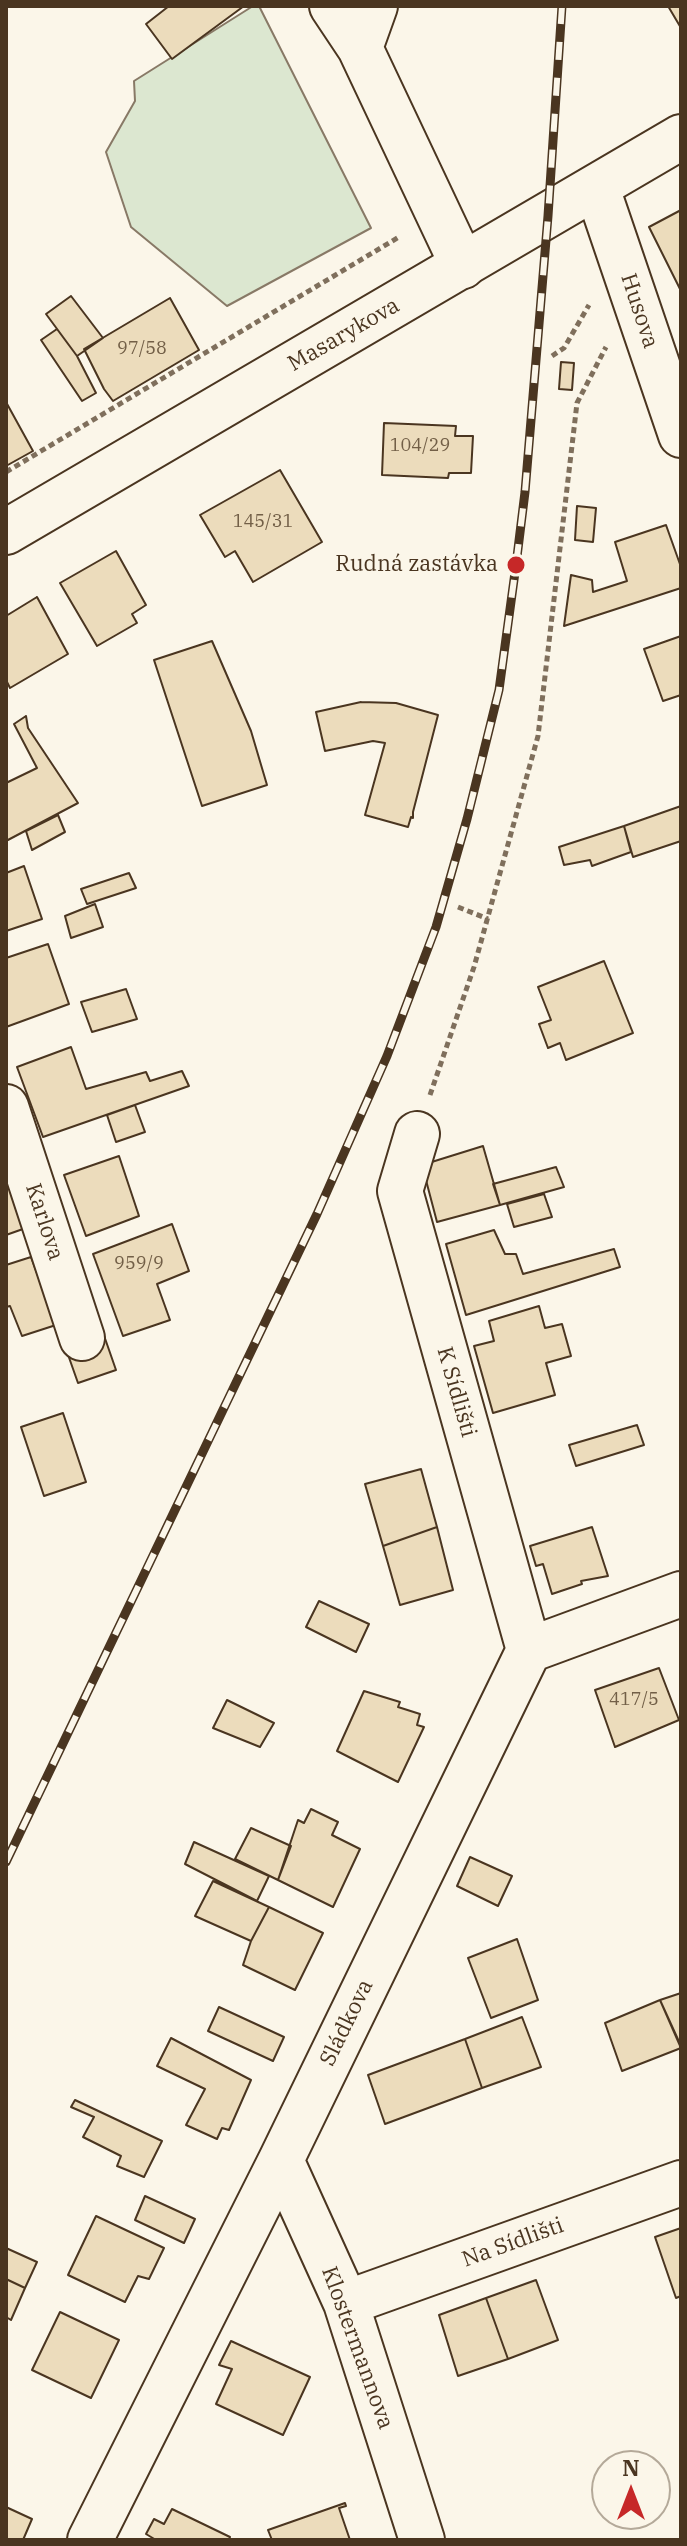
<!DOCTYPE html>
<meta charset="utf-8">
<style>
body{margin:0}
#map{position:relative;width:687px;height:2546px;overflow:hidden;background:#fbf6e9;font-family:"IBM Plex Serif",serif}
canvas{display:block}
.frame{position:absolute;inset:0;border:8px solid #4a3520;pointer-events:none}
.north{position:absolute;left:591px;top:2450px;width:80px;height:80px;box-sizing:border-box;background:#fbf6e9;border:2px solid #b4a999;border-radius:50%;rotate:0deg;font-size:22px;font-weight:700;line-height:32px;text-align:center;color:#4a3520}
.north::after{content:'';display:block;margin:auto;width:28px;height:36px;background:#c62828;clip-path:polygon(50% 0,100% 100%,50% 72%,0 100%)}
</style>
<div id="map">
<canvas width="687" height="2546"></canvas>
<div class="frame"></div>
<div class="north">N</div>
</div>
<script>
const context = document.querySelector('canvas').getContext('2d');
context.lineJoin = 'round';
function paint(path, color) {
  context.fillStyle = color;
  context.fill(path, 'evenodd');
}
function shape(rows) {
  const path = new Path2D();
  for (const r of rows) {
    path.moveTo(r[0], r[1]);
    for (let i = 2; i < r.length; i += 2) path.lineTo(r[i], r[i + 1]);
  }
  return path;
}
function trace(path, color, width, dash) {
  context.strokeStyle = color;
  context.lineWidth = width;
  context.lineCap = dash ? 'butt' : 'round';
  context.setLineDash(dash || []);
  context.stroke(path);
}
function label(font, color, halo, rows, align = 'center') {
  context.font = font + ' "IBM Plex Serif",serif';
  context.lineWidth = 6;
  context.setLineDash([]);
  context.textBaseline = 'middle';
  context.strokeStyle = halo;
  context.fillStyle = color;
  for (const [text, x, y, turn = 0] of rows) {
    context.save();
    context.translate(x, y);
    context.rotate((+turn || 0) * Math.PI / 180);
    context.textAlign = isNaN(turn) ? turn : align;
    if (halo) context.strokeText(text, 0, 0);
    context.fillText(text, 0, 0);
    context.restore();
  }
}
const green = shape([
 [253,6,259,6,371,228,227,306,131,227,106,152,135,101,134,81,253,6]
]);
paint(green, '#dce7d0');
trace(green, '#887966', 2);
const building = shape([
 [169,6,244,6,172,59,146,24,169,6],
 [668,6,681,6,681,28,668,6],
 [681,210,681,288,680,289,649,227,681,210],
 [71,296,103,338,77,356,46,314,71,296],
 [170,298,199,350,113,401,104,389,84,349,170,298],
 [57,329,77,356,96,393,82,401,41,340,57,329],
 [561,362,574,363,572,390,559,389,561,362],
 [6,402,33,451,6,466,6,402],
 [384,423,456,426,455,436,473,436,471,473,449,473,448,478,382,475,384,423],
 [280,470,322,542,253,582,235,551,225,557,200,515,280,470],
 [577,506,596,508,593,542,575,540,577,506],
 [666,525,681,567,681,588,564,626,571,575,592,580,593,592,627,581,615,542,666,525],
 [116,551,146,605,132,614,137,623,97,646,60,583,116,551],
 [37,597,68,654,10,688,6,680,6,616,37,597],
 [681,636,681,695,663,701,644,649,681,636],
 [212,641,251,731,267,785,202,806,154,660,212,641],
 [361,702,396,703,438,715,413,812,413,818,411,817,408,827,365,815,385,743,373,741,325,751,316,712,361,702],
 [26,716,28,728,78,803,6,841,6,783,37,768,14,724,26,716],
 [681,806,681,841,633,857,624,826,681,806],
 [58,815,65,832,32,850,26,831,58,815],
 [624,826,631,852,592,866,590,860,564,865,559,847,624,826],
 [24,866,42,919,6,931,6,873,24,866],
 [129,873,136,888,87,904,81,889,129,873],
 [95,904,103,927,71,938,65,916,95,904],
 [48,944,69,1004,6,1027,6,958,48,944],
 [604,961,633,1033,566,1060,560,1043,548,1048,539,1024,551,1020,538,987,604,961],
 [126,989,137,1019,92,1032,81,1002,126,989],
 [71,1047,86,1089,146,1072,150,1081,182,1071,189,1086,43,1137,17,1067,71,1047],
 [135,1105,145,1132,116,1142,107,1115,135,1105],
 [483,1146,500,1205,437,1222,422,1165,483,1146],
 [119,1156,139,1216,86,1236,64,1175,119,1156],
 [556,1167,564,1187,500,1205,493,1184,556,1167],
 [11,1187,23,1229,6,1235,6,1189,11,1187],
 [544,1194,552,1217,514,1227,507,1204,544,1194],
 [172,1224,189,1271,157,1284,170,1320,123,1336,93,1254,172,1224],
 [494,1230,505,1254,516,1254,523,1274,614,1249,620,1267,466,1315,446,1244,494,1230],
 [31,1257,56,1325,22,1336,10,1306,6,1307,6,1265,31,1257],
 [539,1306,545,1328,562,1324,571,1356,546,1363,555,1395,493,1413,474,1346,494,1341,489,1321,539,1306],
 [100,1324,116,1370,78,1383,66,1349,100,1324],
 [63,1413,86,1482,44,1496,21,1427,63,1413],
 [637,1425,644,1445,576,1466,569,1445,637,1425],
 [421,1469,437,1527,383,1546,365,1484,421,1469],
 [437,1527,453,1590,400,1605,383,1546,437,1527],
 [592,1527,608,1576,581,1581,582,1584,552,1594,543,1564,536,1566,530,1546,592,1527],
 [319,1601,369,1624,356,1652,306,1627,319,1601],
 [659,1668,679,1720,615,1747,595,1690,659,1668],
 [364,1691,400,1702,398,1707,420,1714,417,1725,424,1727,398,1782,337,1751,364,1691],
 [227,1700,274,1723,260,1747,213,1728,227,1700],
 [311,1809,338,1822,332,1835,360,1849,333,1907,278,1880,298,1820,304,1823,311,1809],
 [251,1828,291,1846,278,1880,235,1859,251,1828],
 [194,1842,269,1876,257,1901,185,1864,194,1842],
 [470,1857,512,1876,498,1906,457,1886,470,1857],
 [213,1881,269,1907,251,1941,195,1916,213,1881],
 [269,1907,323,1933,295,1990,243,1965,251,1941,269,1907],
 [517,1939,538,2000,491,2018,468,1958,517,1939],
 [681,1993,681,2046,660,2000,681,1993],
 [660,2000,681,2048,622,2071,605,2023,660,2000],
 [219,2007,284,2037,273,2061,208,2031,219,2007],
 [522,2017,541,2067,482,2088,465,2039,522,2017],
 [171,2038,251,2080,229,2130,222,2128,217,2139,186,2125,205,2089,157,2066,171,2038],
 [465,2039,482,2088,385,2124,368,2075,465,2039],
 [75,2100,162,2141,144,2177,117,2166,121,2156,83,2137,94,2117,71,2107,75,2100],
 [145,2196,195,2219,184,2243,135,2220,145,2196],
 [96,2216,164,2248,149,2279,138,2276,125,2302,68,2275,96,2216],
 [681,2228,681,2296,676,2298,655,2237,681,2228],
 [6,2248,37,2262,25,2288,6,2279,6,2248],
 [6,2279,25,2288,11,2320,6,2317,6,2279],
 [536,2280,558,2340,508,2359,486,2298,536,2280],
 [486,2298,508,2359,458,2376,439,2315,486,2298],
 [60,2312,119,2340,91,2398,32,2370,60,2312],
 [231,2341,310,2377,283,2435,216,2404,232,2369,219,2365,231,2341],
 [345,2503,346,2506,339,2508,350,2540,272,2540,268,2530,345,2503],
 [6,2507,32,2519,23,2540,6,2540,6,2507],
 [172,2509,230,2537,229,2540,156,2540,146,2534,154,2519,164,2524,172,2509]
]);
paint(building, '#ecdcbc');
trace(building, '#4a3520', 2);
const minor = shape([
 [332,6,360,48,463,266],
 [360,48,375,6],
 [597,188,681,435],
 [6,1107,82,1338],
 [417,1134,400,1191,529,1650],
 [281,2160,346,2303,422,2540],
 [346,2303,681,2183],
 [90,2540,281,2160,529,1650,681,1594]
]);
const major = shape([
 [6,532,681,137]
]);
trace(minor, '#4a3520', 48);
trace(major, '#4a3520', 48);
trace(shape([
 [552,356,564,348,589,305],
 [6,472,399,237],
 [458,907,488,919],
 [430,1095,474,967,538,736,577,403,606,347]
]), '#7f6f5c', 5, [6, 4]);
trace(minor, '#fbf6e9', 44);
trace(major, '#fbf6e9', 44);
const rail = shape([
 [6,1862,317,1214,387,1056,436,927,467,819,499,690,516,565,525,492,548,216,562,6]
]);
trace(rail, '#4a3520', 9);
trace(rail, '#fbf6e9', 6, [18]);
for (const [x, y, r, color] of [
 [516,565,10,"#c62828"]
]) {
  const dot = new Path2D();
  dot.arc(x, y, r, 0, 2 * Math.PI);
  context.fillStyle = color;
  context.fill(dot);
  trace(dot, '#fbf6e9', 3);
}
label('18px', '#725f47', null, [
 ["97/58",142,349],
 ["104/29",420,446],
 ["145/31",263,522],
 ["959/9",139,1264],
 ["417/5",634,1700]
]);
label('22px', '#4a3520', '#fbf6e9', [
 ["Husova",639,311,72],
 ["Masarykova",344,335,-30],
 ["Karlova",44,1222,72],
 ["K Sídlišti",456,1392,74],
 ["Sládkova",347,2023,-64],
 ["Na Sídlišti",513,2243,-20],
 ["Klostermannova",357,2348,70]
]);
label('22px', '#4a3520', '#fbf6e9', [
 ["Rudná zastávka",498,565]
], 'right');
</script>
